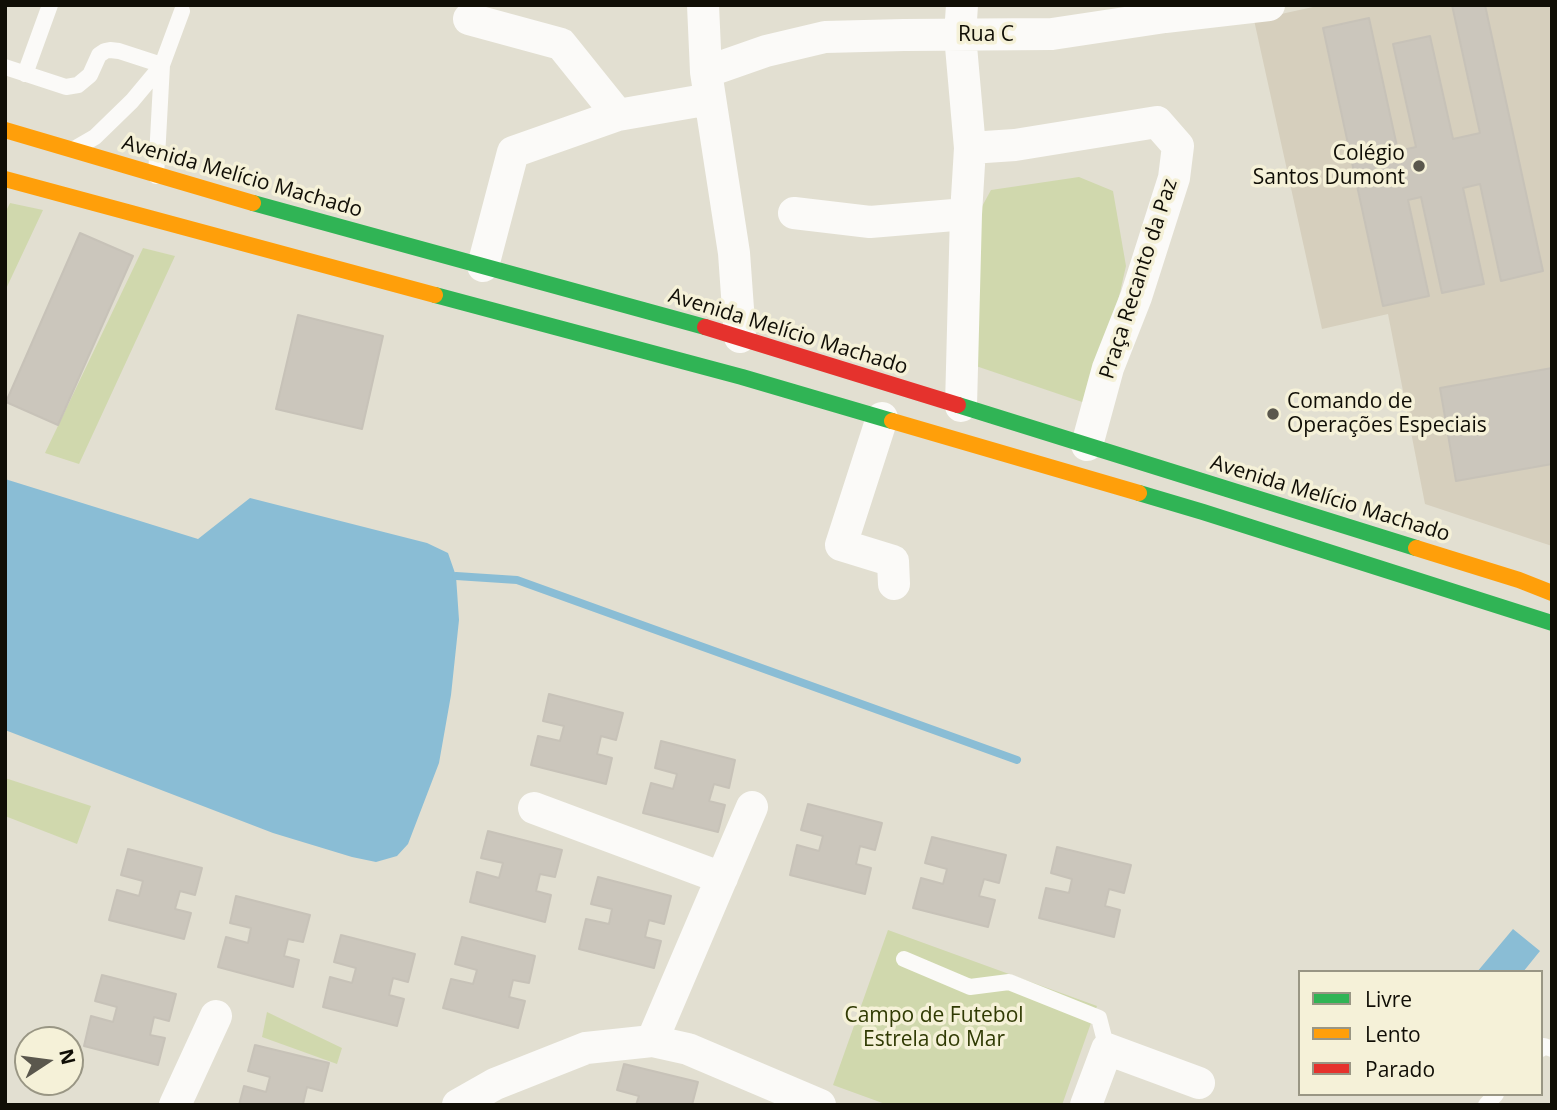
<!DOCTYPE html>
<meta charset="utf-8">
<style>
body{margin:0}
#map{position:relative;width:1557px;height:1110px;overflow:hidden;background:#e2dfd1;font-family:"Open Sans",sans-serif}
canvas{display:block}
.frame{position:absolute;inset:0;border:7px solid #100e06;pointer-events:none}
.legend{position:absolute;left:1298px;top:970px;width:245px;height:126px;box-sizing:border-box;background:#f5f1d8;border:2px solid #999684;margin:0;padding:9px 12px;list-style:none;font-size:21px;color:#100e06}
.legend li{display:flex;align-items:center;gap:14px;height:35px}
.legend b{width:35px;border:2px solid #999684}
.north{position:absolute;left:14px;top:1026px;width:70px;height:70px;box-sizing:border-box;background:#f5f1d8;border:2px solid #999684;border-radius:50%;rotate:77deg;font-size:19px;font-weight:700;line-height:28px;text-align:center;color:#100e06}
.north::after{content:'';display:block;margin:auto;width:24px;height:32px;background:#5a574d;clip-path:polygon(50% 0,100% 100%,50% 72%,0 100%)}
</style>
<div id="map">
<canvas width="1557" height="1110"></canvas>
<div class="frame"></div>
<ul class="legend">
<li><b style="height:9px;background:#30b455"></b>Livre</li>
<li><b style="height:9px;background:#ff9f0a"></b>Lento</li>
<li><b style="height:9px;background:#e5322d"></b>Parado</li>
</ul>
<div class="north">N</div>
</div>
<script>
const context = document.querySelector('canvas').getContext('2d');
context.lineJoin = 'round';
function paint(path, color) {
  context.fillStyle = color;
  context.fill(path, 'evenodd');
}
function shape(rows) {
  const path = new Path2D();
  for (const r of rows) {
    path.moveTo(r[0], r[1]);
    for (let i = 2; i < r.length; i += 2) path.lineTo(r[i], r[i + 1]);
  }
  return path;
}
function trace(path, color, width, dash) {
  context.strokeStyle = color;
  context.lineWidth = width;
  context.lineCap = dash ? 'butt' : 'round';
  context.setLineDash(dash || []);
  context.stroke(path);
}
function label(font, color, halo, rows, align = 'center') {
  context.font = font + ' "Open Sans",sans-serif';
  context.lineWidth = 7;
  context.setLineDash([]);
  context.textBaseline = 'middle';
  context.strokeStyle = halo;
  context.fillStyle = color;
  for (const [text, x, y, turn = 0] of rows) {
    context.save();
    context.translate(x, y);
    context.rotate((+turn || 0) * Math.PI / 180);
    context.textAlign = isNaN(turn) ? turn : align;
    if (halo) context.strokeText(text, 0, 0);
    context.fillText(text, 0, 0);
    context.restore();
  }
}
paint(shape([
 [1322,5,1552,5,1552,546,1425,504,1388,314,1322,329,1254,20]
]), '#d6cfbd');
paint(shape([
 [1079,177,1113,191,1126,266,1094,406,970,364,979,212,991,190],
 [10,203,43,210,5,291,5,213],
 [143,248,175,256,79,464,45,453],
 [5,778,91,806,77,844,5,816],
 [888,930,1097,1006,1062,1105,888,1105,833,1085],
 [267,1012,342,1048,337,1064,262,1037]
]), '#d0d8ad');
paint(shape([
 [5,479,198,539,250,498,427,543,448,553,456,576,459,620,451,695,439,763,408,844,397,856,376,862,352,857,273,833,5,730],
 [1513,929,1540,951,1523,972,1477,972]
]), '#8abdd5');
trace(shape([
 [456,576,517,580,1017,760]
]), '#8abdd5', 8);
const building = shape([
 [1452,5,1485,5,1543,271,1501,281,1480,184,1463,188,1484,284,1442,293,1421,197,1408,200,1429,296,1383,306,1323,28,1369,18,1398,151,1416,147,1393,44,1430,36,1453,139,1480,133,1452,5],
 [80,233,133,256,58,425,6,402,80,233],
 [298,315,383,336,362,429,276,409,298,315],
 [1552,368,1552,464,1456,481,1440,388,1552,368],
 [549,694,623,713,616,740,601,736,597,754,612,758,606,784,531,765,538,736,560,741,564,726,543,721,549,694],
 [661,741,735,760,729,788,714,784,709,801,725,805,718,832,643,813,651,783,673,789,677,774,655,768,661,741],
 [808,804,882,823,875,850,860,846,856,864,871,868,865,894,790,875,797,845,819,851,823,836,801,830,808,804],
 [488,831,562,850,555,877,540,874,536,891,551,895,545,922,470,902,477,872,499,878,503,863,481,858,488,831],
 [932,837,1006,855,999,883,984,879,979,896,995,900,988,927,913,908,921,878,943,884,947,869,925,863,932,837],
 [1057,847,1131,865,1124,893,1109,889,1105,906,1120,910,1114,937,1039,918,1046,888,1069,893,1072,879,1051,873,1057,847],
 [128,849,202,868,195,895,180,891,175,909,191,913,184,939,109,920,117,890,139,896,143,881,121,875,128,849],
 [598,877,671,896,664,924,649,920,645,937,661,941,654,968,579,949,586,919,609,924,612,909,591,904,598,877],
 [236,896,310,915,303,942,288,939,284,956,299,960,293,987,218,967,226,937,248,943,251,928,230,923,236,896],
 [341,935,415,954,408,982,393,978,389,995,404,999,397,1026,323,1007,330,977,352,983,356,968,334,962,341,935],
 [462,937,535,956,529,983,513,980,509,997,525,1001,518,1028,443,1008,451,979,473,984,477,970,455,964,462,937],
 [102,975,176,994,169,1021,154,1017,150,1035,165,1038,158,1065,84,1046,91,1016,113,1022,117,1007,95,1001,102,975],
 [255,1045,329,1063,322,1091,307,1087,303,1104,304,1105,239,1105,244,1086,266,1092,270,1077,248,1071,255,1045],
 [624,1064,698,1082,692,1105,636,1105,639,1096,617,1090,624,1064]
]);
paint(building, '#cbc6bc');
trace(building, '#c7c2b8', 2);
trace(shape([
 [5,67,66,87,78,85,90,75,99,55,105,51,110,50,119,51,162,65],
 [25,74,50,5],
 [76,148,95,137,132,101,162,65],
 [156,176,162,65,182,11],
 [904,959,970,987,1009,982,1099,1018,1107,1049],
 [1541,1049,1544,1046,1552,1049],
 [1486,1105,1496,1094]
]), '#fbfaf8', 16);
trace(shape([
 [703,5,706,72,734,253,740,337],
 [962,5,960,35,970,148],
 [469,19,561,44,618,115],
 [706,72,766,51,825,37,904,35,1052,34,1165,17,1269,5],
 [794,213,870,222,966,214],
 [483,266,513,152,618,115,710,99],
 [961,406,966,214,970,148,1015,145,1157,122,1178,146,1174,178,1136,297,1108,368,1087,445],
 [882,418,841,545,893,561,894,584],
 [534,808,722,878],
 [652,1041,752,807],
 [175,1105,216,1016],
 [458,1105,495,1084,586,1048,652,1041,688,1049,820,1105],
 [1086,1105,1107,1049,1199,1083]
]), '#fbfaf8', 32);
trace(shape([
 [253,203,705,327],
 [435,295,742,377,892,421],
 [958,405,1416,548],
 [1139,493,1203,512,1552,623]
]), '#30b455', 16);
trace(shape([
 [5,130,253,203],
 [5,179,435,295],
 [892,421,1139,493],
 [1416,548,1519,580,1552,593]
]), '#ff9f0a', 16);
trace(shape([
 [705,327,958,405]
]), '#e5322d', 16);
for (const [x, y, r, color] of [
 [1419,166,7,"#5a574d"],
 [1273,414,7,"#5a574d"]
]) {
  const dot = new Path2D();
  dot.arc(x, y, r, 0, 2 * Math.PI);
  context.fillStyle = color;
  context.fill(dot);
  trace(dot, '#f5f1d8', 2.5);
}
label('21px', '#100e06', '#f5f1d8', [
 ["Rua C",986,35],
 ["Avenida Melício Machado",242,177,16],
 ["Praça Recanto da Paz",1139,279,-72],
 ["Avenida Melício Machado",788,332,17],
 ["Avenida Melício Machado",1330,499,17]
]);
label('21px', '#100e06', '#f5f1d8', [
 ["Colégio",1405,154],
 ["Santos Dumont",1405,178],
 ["Comando de",1287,402,"left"],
 ["Operações Especiais",1287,426,"left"]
], 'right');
label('21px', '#303a03', '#f5f1d8', [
 ["Campo de Futebol",934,1016],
 ["Estrela do Mar",934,1040]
]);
</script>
